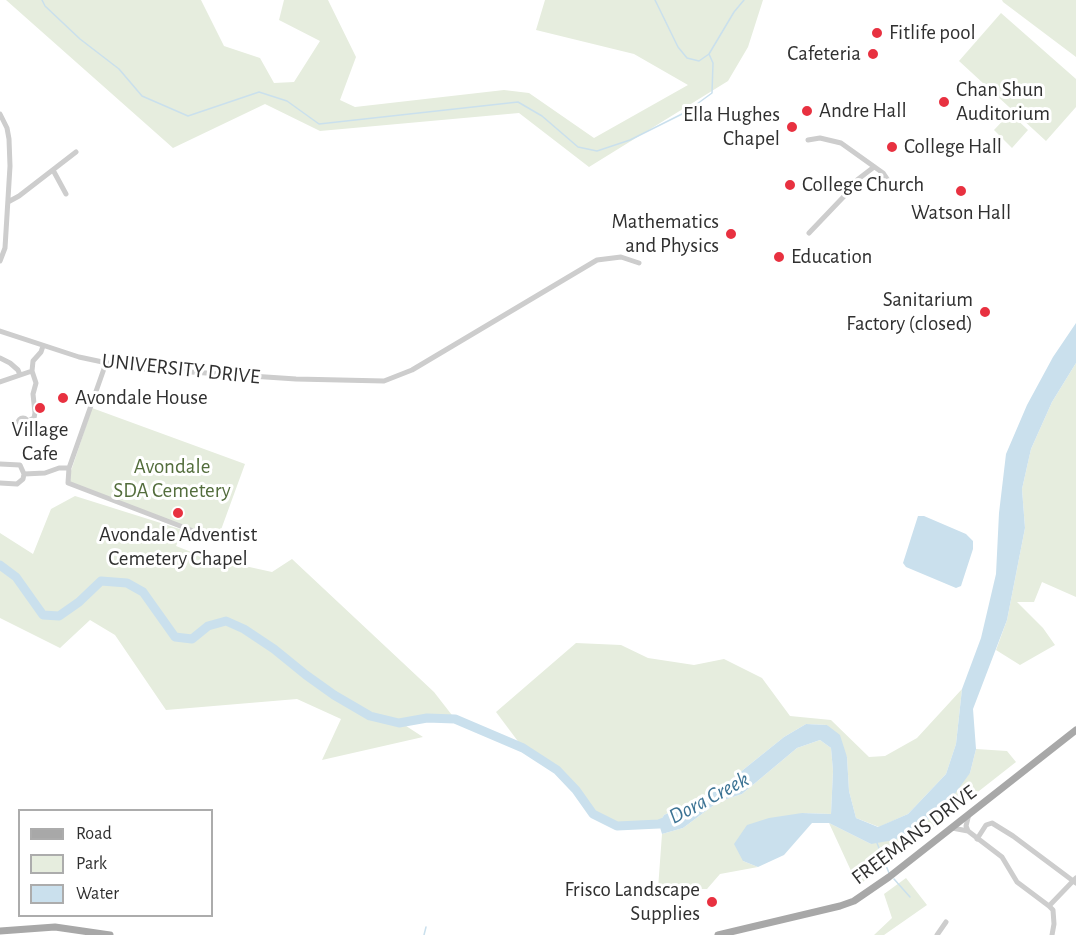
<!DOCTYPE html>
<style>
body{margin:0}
#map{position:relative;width:1076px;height:935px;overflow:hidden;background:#fff;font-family:"Alegreya Sans",sans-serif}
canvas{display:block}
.legend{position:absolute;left:18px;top:809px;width:195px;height:108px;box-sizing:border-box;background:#fff;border:2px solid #acacac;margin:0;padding:8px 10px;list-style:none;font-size:18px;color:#303030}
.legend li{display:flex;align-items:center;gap:12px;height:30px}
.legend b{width:30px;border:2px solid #acacac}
</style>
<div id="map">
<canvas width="1076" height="935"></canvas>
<ul class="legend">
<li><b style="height:8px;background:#a8a8a8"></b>Road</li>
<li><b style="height:16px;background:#e6edde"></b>Park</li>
<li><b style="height:16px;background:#cae0ed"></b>Water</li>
</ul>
</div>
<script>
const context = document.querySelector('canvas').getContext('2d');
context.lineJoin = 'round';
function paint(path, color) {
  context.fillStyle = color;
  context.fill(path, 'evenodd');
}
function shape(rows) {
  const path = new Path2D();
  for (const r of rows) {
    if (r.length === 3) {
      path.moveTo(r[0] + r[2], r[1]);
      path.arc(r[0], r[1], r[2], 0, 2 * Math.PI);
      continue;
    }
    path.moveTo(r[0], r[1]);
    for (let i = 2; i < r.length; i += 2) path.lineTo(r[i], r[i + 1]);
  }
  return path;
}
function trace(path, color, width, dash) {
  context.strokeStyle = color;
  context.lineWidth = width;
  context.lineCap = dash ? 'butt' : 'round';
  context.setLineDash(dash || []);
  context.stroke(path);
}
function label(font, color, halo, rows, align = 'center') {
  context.font = font + ' "Alegreya Sans",sans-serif';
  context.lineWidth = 6;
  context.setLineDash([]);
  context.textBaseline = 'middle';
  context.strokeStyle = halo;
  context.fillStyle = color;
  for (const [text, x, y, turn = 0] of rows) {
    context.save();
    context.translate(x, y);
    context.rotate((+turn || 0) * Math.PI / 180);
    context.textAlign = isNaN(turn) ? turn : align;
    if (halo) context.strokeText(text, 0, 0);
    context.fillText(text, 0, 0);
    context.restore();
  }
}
paint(shape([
 [6,0,201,0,224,46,260,58,274,83,294,82,320,41,279,20,284,0,328,0,356,57,340,100,355,107,504,90,529,93,594,138,688,85,634,54,536,30,545,0,763,0,748,47,728,81,589,167,519,113,320,131,265,104,173,148],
 [1002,0,1076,0,1076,57,1003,2],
 [1001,13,1076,79,1076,107,1046,141,959,61],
 [1010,113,1028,130,1012,148,994,130],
 [1076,363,1076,597,1042,582,1034,602,1017,602,1043,628,1055,645,1020,665,996,650,1007,620,1025,528,1022,489,1031,449,1052,402],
 [92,408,245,464,218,538,72,484,70,481,71,471],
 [75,496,183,530,176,546,204,557,272,572,292,559,434,692,455,719,427,718,400,722,423,737,322,760,341,719,297,699,166,710,115,635,90,620,60,648,0,618,0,533,33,554,51,509],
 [576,643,621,645,648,658,694,665,724,659,762,678,790,716,831,720,869,757,885,756,917,738,962,689,956,744,946,774,908,814,879,827,856,818,849,791,847,757,827,725,806,724,784,737,718,790,664,815,659,824,617,826,593,814,576,790,557,770,523,748,496,712],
 [820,740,831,748,833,771,831,814,802,813,743,861,758,867,720,874,707,889,658,889,662,834,683,828,718,802,742,794,797,748],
 [976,749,1007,751,1016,762,858,886,829,823,871,844,970,773],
 [906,878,927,905,884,935,874,935,892,918,884,894]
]), '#e6edde');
paint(shape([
 [1076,323,1076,363,1052,402,1031,449,1022,489,1025,528,1007,620,973,709,976,749,970,773,954,795,917,830,894,840,871,844,829,823,812,823,784,855,758,867,743,861,734,844,747,825,769,818,802,813,831,814,833,771,831,748,820,740,797,748,742,794,718,802,683,828,662,834,659,824,664,815,718,790,784,737,806,724,827,725,840,735,847,757,849,791,856,818,878,827,908,814,946,774,956,744,962,689,981,638,996,574,999,513,1006,454,1027,405,1053,357],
 [918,516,924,516,966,534,973,541,973,549,961,586,956,588,906,567,903,563]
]), '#cae0ed');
trace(shape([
 [42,0,45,6,80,39,119,69,142,96,188,116,259,92,287,101,319,124,518,102,542,116,578,147,597,151,630,140,686,112,712,93,713,63,709,54],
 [655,0,678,47,687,58,699,61,709,54,734,12,744,0],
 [877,843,889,873],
 [894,879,910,897],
 [424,935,426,927]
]), '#cae0ed', 1.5);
trace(shape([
 [0,565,16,577,43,615,59,616,79,602,101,581,127,583,143,592,175,637,192,639,208,626,226,621,244,629,274,649,306,675,334,695,370,716,399,723,427,718,455,719,523,748,557,770,576,790,593,814,617,826,659,824,669,820]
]), '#cae0ed', 9);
trace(shape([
 [0,114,7,128,9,139,10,166,5,248,0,261],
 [808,140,820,138,841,143,883,173,893,188],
 [53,170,66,194],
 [857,180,874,167],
 [8,202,19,196,76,152],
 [809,233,851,189],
 [0,331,79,357,131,368,296,379,384,381,412,370,597,260,621,257,639,263],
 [0,358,10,363,18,370,20,375],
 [106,363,69,468,68,483,209,537],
 [32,371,33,361,41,352,43,346],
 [0,382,32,371],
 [23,423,5],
 [28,421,34,418,35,413,33,394,36,383,32,371],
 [0,464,20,465,24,474,23,479,17,484,0,483],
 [24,474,45,473,59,468,69,468],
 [952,828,968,831,1002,857,1017,882,1049,906,1053,910,1054,924,1052,935],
 [968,831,966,826,969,814],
 [977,839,986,825,992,823,1013,836,1076,883],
 [1049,906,1076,878],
 [937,935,946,922]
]), '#cdcdcd', 5);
trace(shape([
 [0,931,55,927,110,935],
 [718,935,840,906,854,901,889,877,1076,730]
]), '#a8a8a8', 7);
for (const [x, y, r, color] of [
 [877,33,6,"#e83140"],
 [873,54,6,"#e83140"],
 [944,102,6,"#e83140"],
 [807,111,6,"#e83140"],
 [792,127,6,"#e83140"],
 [892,147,6,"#e83140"],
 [790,185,6,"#e83140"],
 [961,191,6,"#e83140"],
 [731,234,6,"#e83140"],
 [779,257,6,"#e83140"],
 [985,312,6,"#e83140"],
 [63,398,6,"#e83140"],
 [40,408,6,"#e83140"],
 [178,513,6,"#e83140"],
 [712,902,6,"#e83140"]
]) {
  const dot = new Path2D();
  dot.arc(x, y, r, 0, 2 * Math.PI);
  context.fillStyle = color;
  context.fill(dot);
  trace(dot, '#fff', 2);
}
label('21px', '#303030', '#fff', [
 ["Fitlife pool",889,33],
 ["Cafeteria",861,54,"right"],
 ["Chan Shun",956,90],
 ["Auditorium",956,114],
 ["Andre Hall",819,111],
 ["Ella Hughes",780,115,"right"],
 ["Chapel",780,139,"right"],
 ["College Hall",904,147],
 ["College Church",802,185],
 ["Watson Hall",961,213,"center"],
 ["Mathematics",719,222,"right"],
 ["and Physics",719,246,"right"],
 ["Education",791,257],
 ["Sanitarium",973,300,"right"],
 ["Factory (closed)",973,324,"right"],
 ["Avondale House",75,398],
 ["Village",40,430,"center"],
 ["Cafe",40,454,"center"],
 ["Avondale Adventist",178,535,"center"],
 ["Cemetery Chapel",178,559,"center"],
 ["Frisco Landscape",700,890,"right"],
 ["Supplies",700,914,"right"]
], 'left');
label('21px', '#303030', '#fff', [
 ["UNIVERSITY DRIVE",181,369,6],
 ["FREEMANS DRIVE",914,835,-37]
]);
label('21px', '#536d3c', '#fff', [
 ["Avondale",172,467],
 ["SDA Cemetery",172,491]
]);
label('italic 22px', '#3c7394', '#fff', [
 ["Dora Creek",709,798,-28]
]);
</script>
